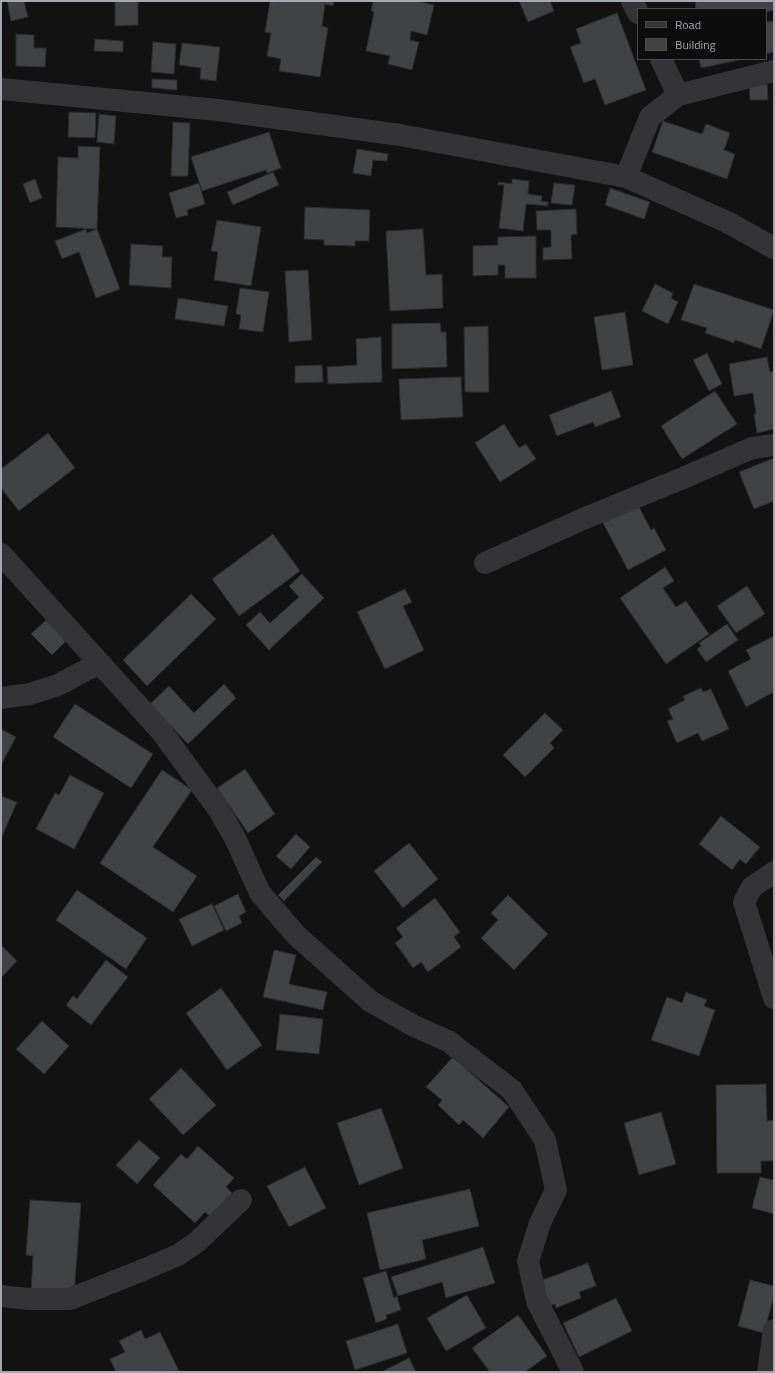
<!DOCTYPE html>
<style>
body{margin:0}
#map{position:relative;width:775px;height:1373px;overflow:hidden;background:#121213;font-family:"Titillium Web",sans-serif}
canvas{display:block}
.frame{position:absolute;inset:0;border:2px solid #a4a7b3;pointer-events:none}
.legend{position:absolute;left:637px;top:8px;width:130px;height:52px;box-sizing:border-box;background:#0d0d0e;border:1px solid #494b50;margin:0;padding:5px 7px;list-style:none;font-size:12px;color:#a4a7b3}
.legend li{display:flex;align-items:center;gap:8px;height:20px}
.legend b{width:20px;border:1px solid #494b50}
</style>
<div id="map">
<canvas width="775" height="1373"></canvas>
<div class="frame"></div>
<ul class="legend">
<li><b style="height:5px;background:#333338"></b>Road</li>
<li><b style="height:11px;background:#414246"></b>Building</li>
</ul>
</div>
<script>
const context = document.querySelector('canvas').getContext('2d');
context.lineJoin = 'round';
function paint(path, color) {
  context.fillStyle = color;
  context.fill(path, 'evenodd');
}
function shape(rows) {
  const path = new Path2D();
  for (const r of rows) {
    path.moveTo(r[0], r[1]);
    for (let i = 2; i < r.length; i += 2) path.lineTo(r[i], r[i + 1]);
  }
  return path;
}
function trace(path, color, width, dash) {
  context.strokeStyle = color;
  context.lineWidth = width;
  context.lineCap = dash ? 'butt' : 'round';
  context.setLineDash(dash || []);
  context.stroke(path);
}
const building = shape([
 [7,1,24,1,28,17,11,21,7,1],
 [115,1,138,1,138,25,115,26,115,1],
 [270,1,281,2,282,1,334,1,333,6,325,4,322,26,328,28,320,77,279,71,281,59,267,56,271,33,265,32,270,1],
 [373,1,417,1,434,5,427,35,411,31,410,40,419,42,412,70,388,64,390,56,366,51,374,12,371,11,373,1],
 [519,1,550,1,554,11,528,22,519,1],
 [695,1,773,1,774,10,766,12,766,9,696,9,695,1],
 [617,13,646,90,605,105,595,79,584,83,570,47,581,43,576,29,617,13],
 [774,21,774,52,766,54,766,22,774,21],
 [16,34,34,35,34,48,46,48,45,67,16,66,16,34],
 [95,39,123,41,123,52,94,51,95,39],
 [153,42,176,44,174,74,151,72,153,42],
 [182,43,220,47,216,81,200,79,201,68,179,65,182,43],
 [699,59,743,59,701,68,699,59],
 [152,79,177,80,177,90,152,88,152,79],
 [767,80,768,100,750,100,749,81,767,80],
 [69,112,96,113,95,138,68,137,69,112],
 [99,114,116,116,114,144,97,142,99,114],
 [663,121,702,134,706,124,730,133,724,150,735,154,727,179,652,152,663,121],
 [173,122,190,123,188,176,171,176,173,122],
 [269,132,281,168,267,173,266,170,202,191,191,157,269,132],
 [78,146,100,147,97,229,56,227,58,157,78,158,78,146],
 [357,149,388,154,387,161,373,160,371,176,353,173,357,149],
 [273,172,279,185,233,205,227,192,273,172],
 [35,179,42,198,30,203,23,184,35,179],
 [512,179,529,181,528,194,542,196,541,201,548,202,548,206,526,204,523,231,499,228,504,185,498,185,498,182,512,184,512,179],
 [199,183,205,204,187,210,188,215,176,218,169,193,199,183],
 [554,183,575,185,572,205,551,203,554,183],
 [610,188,650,202,644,219,605,205,610,188],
 [305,207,370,210,369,241,355,241,355,246,324,245,324,240,304,239,305,207],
 [576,209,577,234,571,235,572,259,543,260,543,248,551,247,551,230,537,230,536,211,576,209],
 [217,220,261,227,251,286,214,280,218,252,211,251,217,220],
 [86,229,87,233,97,229,120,289,96,298,79,252,62,259,55,241,86,229],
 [423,229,426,275,442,274,443,308,390,311,386,231,423,229],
 [536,236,536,278,505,278,505,265,498,265,498,275,473,276,473,246,498,245,498,237,536,236],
 [131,244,163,246,162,257,172,257,171,288,129,285,131,244],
 [308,270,312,340,289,342,285,271,308,270],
 [655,284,673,293,671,298,678,302,668,324,642,311,655,284],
 [694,284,774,310,761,349,735,340,734,343,705,333,707,328,681,320,694,284],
 [240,288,269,292,263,332,239,329,241,315,236,314,240,288],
 [178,298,228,306,224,326,175,319,178,298],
 [625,312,633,365,602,370,594,317,625,312],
 [440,323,441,332,446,332,447,367,392,369,392,324,440,323],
 [488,326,489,392,465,392,464,327,488,326],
 [381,337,382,382,328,384,327,367,357,365,356,339,381,337],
 [707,353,722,384,709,391,693,360,707,353],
 [767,357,770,372,774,371,774,429,757,433,754,414,756,414,753,393,734,396,729,364,767,357],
 [322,365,323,382,295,383,295,366,322,365],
 [461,377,463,417,401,420,399,379,461,377],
 [611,391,621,417,595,427,593,422,557,436,549,415,611,391],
 [715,391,737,424,682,459,661,426,715,391],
 [504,424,519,448,526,444,536,459,500,482,475,443,504,424],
 [48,433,75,468,19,511,1,488,1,469,48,433],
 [774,458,774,501,754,509,739,472,774,458],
 [638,505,651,530,654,528,666,550,628,570,603,523,638,505],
 [273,534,300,571,239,616,212,579,273,534],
 [665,567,674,581,663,588,676,607,686,601,709,634,666,664,620,598,665,567],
 [302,574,324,598,269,650,246,625,260,612,270,623,299,597,289,586,302,574],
 [747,586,765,614,736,633,717,606,747,586],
 [405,589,412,602,403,606,424,650,385,669,357,612,405,589],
 [191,594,216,619,147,686,123,660,191,594],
 [46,620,67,640,52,655,31,634,46,620],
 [727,624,738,640,706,662,697,649,701,646,699,643,727,624],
 [774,636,774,692,746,707,728,671,751,659,746,650,774,636],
 [224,684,236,698,188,744,150,704,169,686,194,713,224,684],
 [701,688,703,692,711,689,729,729,702,741,698,733,677,743,667,721,673,719,668,709,685,700,683,696,701,688],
 [75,704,153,754,131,788,53,737,75,704],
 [545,713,563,730,550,743,554,748,525,777,503,755,545,713],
 [1,729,16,737,1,765,1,729],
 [245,769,275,814,248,833,217,788,245,769],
 [162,770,192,790,153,847,197,876,173,912,100,863,162,770],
 [70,775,104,793,74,849,36,829,55,793,59,795,70,775],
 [1,796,17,802,1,839,1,796],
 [721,816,760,847,746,864,740,859,732,870,699,844,721,816],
 [296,834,310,847,291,869,276,856,296,834],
 [409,843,438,879,403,908,374,871,409,843],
 [316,857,322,862,284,901,278,895,316,857],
 [77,890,147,938,126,969,56,920,77,890],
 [238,894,246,912,239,916,242,923,226,931,214,906,238,894],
 [508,895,548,934,514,970,481,938,498,920,491,913,508,895],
 [435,898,460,932,454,937,461,947,428,972,421,962,413,968,395,943,403,937,396,928,435,898],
 [212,904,224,930,192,946,179,919,212,904],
 [1,945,17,961,1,978,1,945],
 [274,950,296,955,289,984,327,992,323,1010,263,997,274,950],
 [106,960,128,977,91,1025,66,1005,73,996,77,999,106,960],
 [221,988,262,1045,227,1070,186,1013,221,988],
 [686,992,707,1000,704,1006,715,1010,699,1056,651,1040,667,997,682,1003,686,992],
 [280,1014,323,1019,319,1054,276,1050,280,1014],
 [42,1021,69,1046,44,1074,16,1049,42,1021],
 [453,1057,509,1107,483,1138,463,1120,459,1125,438,1105,442,1100,426,1087,453,1057],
 [181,1068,216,1105,183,1135,149,1099,181,1068],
 [766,1084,767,1121,774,1120,774,1161,761,1161,761,1173,717,1173,716,1085,766,1084],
 [381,1108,403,1168,359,1185,337,1123,381,1108],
 [661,1112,676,1164,639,1175,624,1123,661,1112],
 [139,1140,160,1158,137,1184,116,1165,139,1140],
 [198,1146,234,1178,226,1187,232,1193,211,1217,205,1212,195,1223,153,1185,181,1154,187,1159,198,1146],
 [305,1167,326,1208,289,1227,267,1186,305,1167],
 [760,1177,774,1180,774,1214,752,1208,760,1177],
 [470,1189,479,1226,422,1240,426,1259,380,1270,367,1213,470,1189],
 [30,1200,81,1203,74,1295,31,1292,33,1256,26,1255,30,1200],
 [483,1247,495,1283,446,1298,442,1282,398,1296,391,1277,483,1247],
 [588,1263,596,1286,579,1292,581,1298,556,1308,555,1304,546,1307,537,1282,588,1263],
 [386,1271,394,1298,397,1296,401,1310,386,1315,387,1319,376,1323,363,1278,386,1271],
 [750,1280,774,1286,774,1296,764,1333,738,1326,750,1280],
 [467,1295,486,1328,446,1351,427,1318,467,1295],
 [616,1298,632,1331,579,1357,563,1323,616,1298],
 [518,1315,547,1356,525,1372,490,1372,472,1348,518,1315],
 [398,1324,407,1353,355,1370,346,1341,398,1324],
 [141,1330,145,1339,160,1332,179,1371,116,1372,110,1359,125,1352,119,1341,141,1330],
 [409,1358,416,1372,381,1372,409,1358]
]);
paint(building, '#414246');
trace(building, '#2c2c2f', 1);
trace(shape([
 [632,1,638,13],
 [661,59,678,95],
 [1,89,218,110,400,135,626,177,727,222,774,248],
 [626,177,650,117,678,95,774,71],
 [1,554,161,731,219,810,235,838,260,893,296,935,370,1001,414,1026,448,1041,512,1090,545,1140,556,1190,540,1223,528,1261,537,1301,573,1372],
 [485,563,583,519,683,478,752,448,774,445],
 [1,698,30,694,58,685,99,663],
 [774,872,752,887,744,902,774,998],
 [1,1296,28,1299,70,1299,143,1270,178,1255,197,1242,241,1200],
 [768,1372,774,1330]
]), '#333338', 22);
</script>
